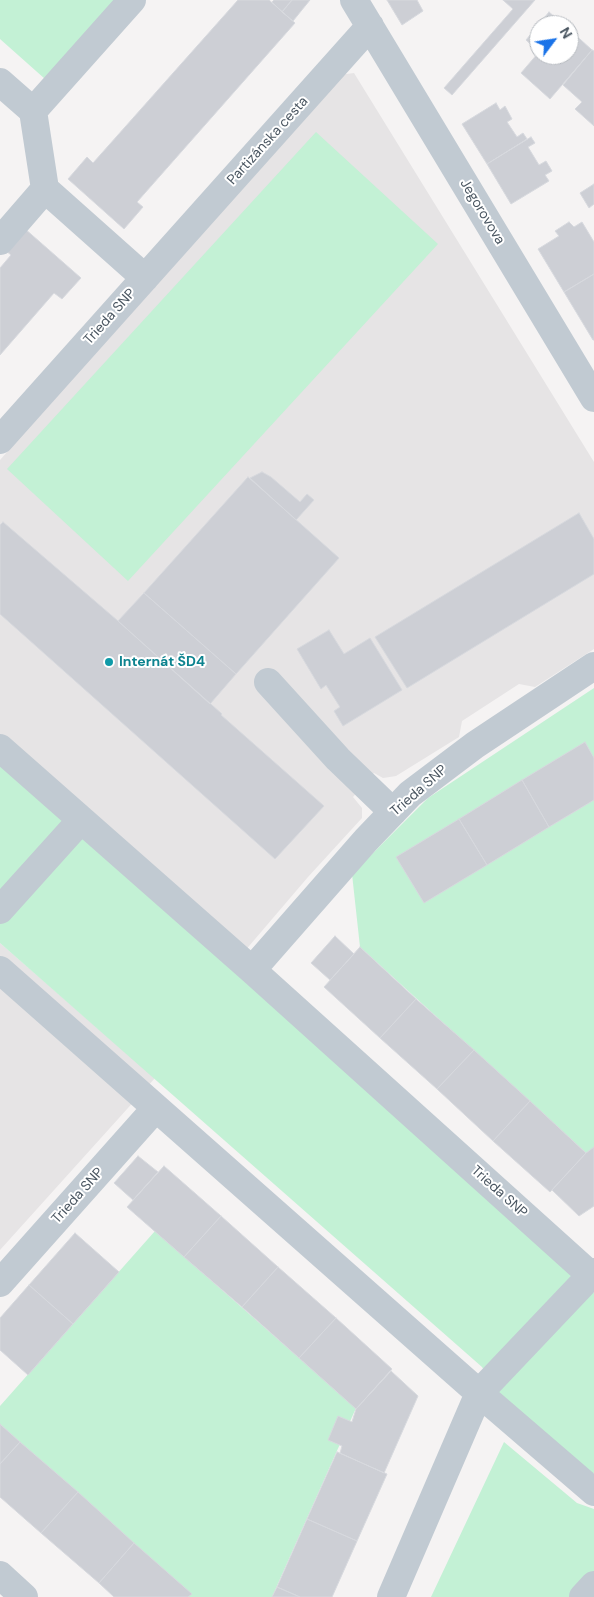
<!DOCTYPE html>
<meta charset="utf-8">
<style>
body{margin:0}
#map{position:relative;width:594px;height:1597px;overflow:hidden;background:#f5f3f3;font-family:"DM Sans",sans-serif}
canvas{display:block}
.north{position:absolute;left:529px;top:15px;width:50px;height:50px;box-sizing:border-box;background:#fff;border:1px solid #b7bbc0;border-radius:50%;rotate:59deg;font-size:14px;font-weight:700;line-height:20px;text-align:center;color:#4a5661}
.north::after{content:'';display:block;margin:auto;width:18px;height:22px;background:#1a73e8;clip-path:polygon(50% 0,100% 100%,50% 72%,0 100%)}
</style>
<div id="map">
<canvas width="594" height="1597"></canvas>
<div class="north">N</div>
</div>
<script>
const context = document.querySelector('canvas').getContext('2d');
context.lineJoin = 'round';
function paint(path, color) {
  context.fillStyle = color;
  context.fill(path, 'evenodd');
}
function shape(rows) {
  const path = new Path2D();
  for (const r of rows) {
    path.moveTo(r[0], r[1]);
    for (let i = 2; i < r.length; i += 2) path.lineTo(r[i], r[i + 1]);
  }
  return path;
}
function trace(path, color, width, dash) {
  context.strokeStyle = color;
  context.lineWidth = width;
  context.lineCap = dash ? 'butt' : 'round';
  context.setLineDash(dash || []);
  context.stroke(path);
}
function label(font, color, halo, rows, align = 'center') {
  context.font = font + ' "DM Sans",sans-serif';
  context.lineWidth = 4;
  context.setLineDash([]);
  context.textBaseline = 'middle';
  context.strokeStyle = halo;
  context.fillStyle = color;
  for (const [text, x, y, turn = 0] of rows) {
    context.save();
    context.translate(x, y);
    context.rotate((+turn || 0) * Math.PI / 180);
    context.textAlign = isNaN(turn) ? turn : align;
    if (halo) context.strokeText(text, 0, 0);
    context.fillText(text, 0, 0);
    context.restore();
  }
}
paint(shape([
 [354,73,594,462,594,649,535,687,519,684,462,721,459,737,396,776,383,778,374,773,353,797,362,808,362,818,308,877,232,966,0,759,0,460,339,75],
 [0,943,155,1078,0,1250]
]), '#e6e4e5');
paint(shape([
 [0,0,115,0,45,79,0,39],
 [316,132,438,244,128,581,7,469],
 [594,688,594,1148,586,1153,360,947,352,874,428,798],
 [0,759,561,1262,594,1293,594,1473,591,1473,503,1399,482,1367,0,943],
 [155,1231,356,1408,272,1597,186,1597,0,1424,0,1406],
 [504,1442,577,1503,594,1509,594,1597,431,1597]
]), '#c3f1d5');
const building = shape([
 [238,0,269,0,295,23,137,202,143,207,124,229,68,179,87,157,93,163,238,0],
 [274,0,292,0,282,12,272,2,274,0],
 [292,0,310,0,293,21,282,12,292,0],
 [387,0,417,0,423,11,402,25,387,0],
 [503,0,535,0,452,95,444,88,513,9,503,0],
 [549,12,564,25,539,25,539,52,526,40,549,12],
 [569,29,592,50,550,99,521,73,539,52,539,55,569,55,569,29],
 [592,50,594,51,594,126,575,109,582,102,563,85,592,50],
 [496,103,500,110,505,106,512,119,507,122,517,137,523,133,527,139,487,164,462,124,496,103],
 [531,137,535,143,528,147,539,165,546,161,552,171,545,175,549,181,511,204,487,164,531,137],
 [594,184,594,204,589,208,580,193,594,184],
 [569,222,574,227,582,222,594,242,594,274,564,292,538,249,559,236,555,231,569,222],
 [24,228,81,278,62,299,54,293,0,355,0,268,11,255,5,250,24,228],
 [594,274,594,340,593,340,564,292,594,274],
 [262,472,271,477,300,502,307,494,314,500,296,520,250,478,262,472],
 [248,477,339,558,236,674,144,593,248,477],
 [579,513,594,539,594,574,407,688,375,637,579,513],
 [3,522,118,621,222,714,221,715,324,806,275,859,0,614,0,525,3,522],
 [144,593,236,674,210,704,118,621,144,593],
 [329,630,344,654,370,638,402,690,343,726,334,711,340,707,326,685,321,689,297,649,329,630],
 [585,742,594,758,594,800,549,827,522,780,585,742],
 [522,780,549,827,487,865,459,819,522,780],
 [459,819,487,865,424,903,396,857,459,819],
 [335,936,354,954,330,980,311,963,335,936],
 [360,947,416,999,380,1038,324,987,360,947],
 [416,999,474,1050,437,1089,380,1038,416,999],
 [474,1050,530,1101,493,1141,437,1089,474,1050],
 [530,1101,586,1153,550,1192,493,1141,530,1101],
 [594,1147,594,1206,579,1216,552,1190,586,1153,594,1147],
 [138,1156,158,1172,133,1200,114,1183,138,1156],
 [164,1166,221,1216,184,1257,127,1207,164,1166],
 [221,1216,278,1267,242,1307,184,1257,221,1216],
 [75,1233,119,1272,73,1324,29,1285,75,1233],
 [278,1267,336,1318,299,1358,242,1307,278,1267],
 [29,1285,73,1324,28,1375,0,1350,0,1318,29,1285],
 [336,1318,392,1369,356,1409,299,1358,336,1318],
 [391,1371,418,1396,384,1473,340,1453,342,1446,328,1440,338,1416,352,1422,356,1409,391,1371],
 [0,1424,20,1442,0,1464,0,1424],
 [20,1442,78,1492,41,1533,0,1497,0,1464,20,1442],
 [337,1452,387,1474,357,1541,307,1519,337,1452],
 [78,1492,134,1543,99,1583,41,1533,78,1492],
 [307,1519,357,1541,332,1597,300,1597,277,1587,307,1519],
 [134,1543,192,1594,188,1597,114,1597,99,1583,134,1543],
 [277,1587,300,1597,272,1597,277,1587]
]);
paint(building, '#cdcfd5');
trace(building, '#d7d9de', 1);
trace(shape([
 [354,0,594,398],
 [0,82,33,111],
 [33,111,132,0],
 [33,111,45,189],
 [45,189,145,278],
 [0,241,45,189],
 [0,440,370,26],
 [268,682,338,759,393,812],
 [0,748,252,970,594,1278],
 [0,910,81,820],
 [0,970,479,1393,594,1492],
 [252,970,366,840,410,794,475,745,594,666],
 [0,1283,155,1109],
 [0,1575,24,1597],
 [391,1597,479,1393,594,1272],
 [583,1597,594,1585]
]), '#c1cad2', 28);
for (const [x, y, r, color] of [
 [109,662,5,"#0f9aa8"]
]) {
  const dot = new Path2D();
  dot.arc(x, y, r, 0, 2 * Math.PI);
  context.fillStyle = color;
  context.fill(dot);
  trace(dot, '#fff', 2);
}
label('14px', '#4a5661', '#fff', [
 ["Partizánska cesta",268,141,-48],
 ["Jegorovova",482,212,59],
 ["Trieda SNP",110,317,-48],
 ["Trieda SNP",419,791,-41],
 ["Trieda SNP",499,1192,42],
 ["Trieda SNP",78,1196,-48]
]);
label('bold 14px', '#0d838f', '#fff', [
 ["Internát ŠD4",119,662]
], 'left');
</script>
